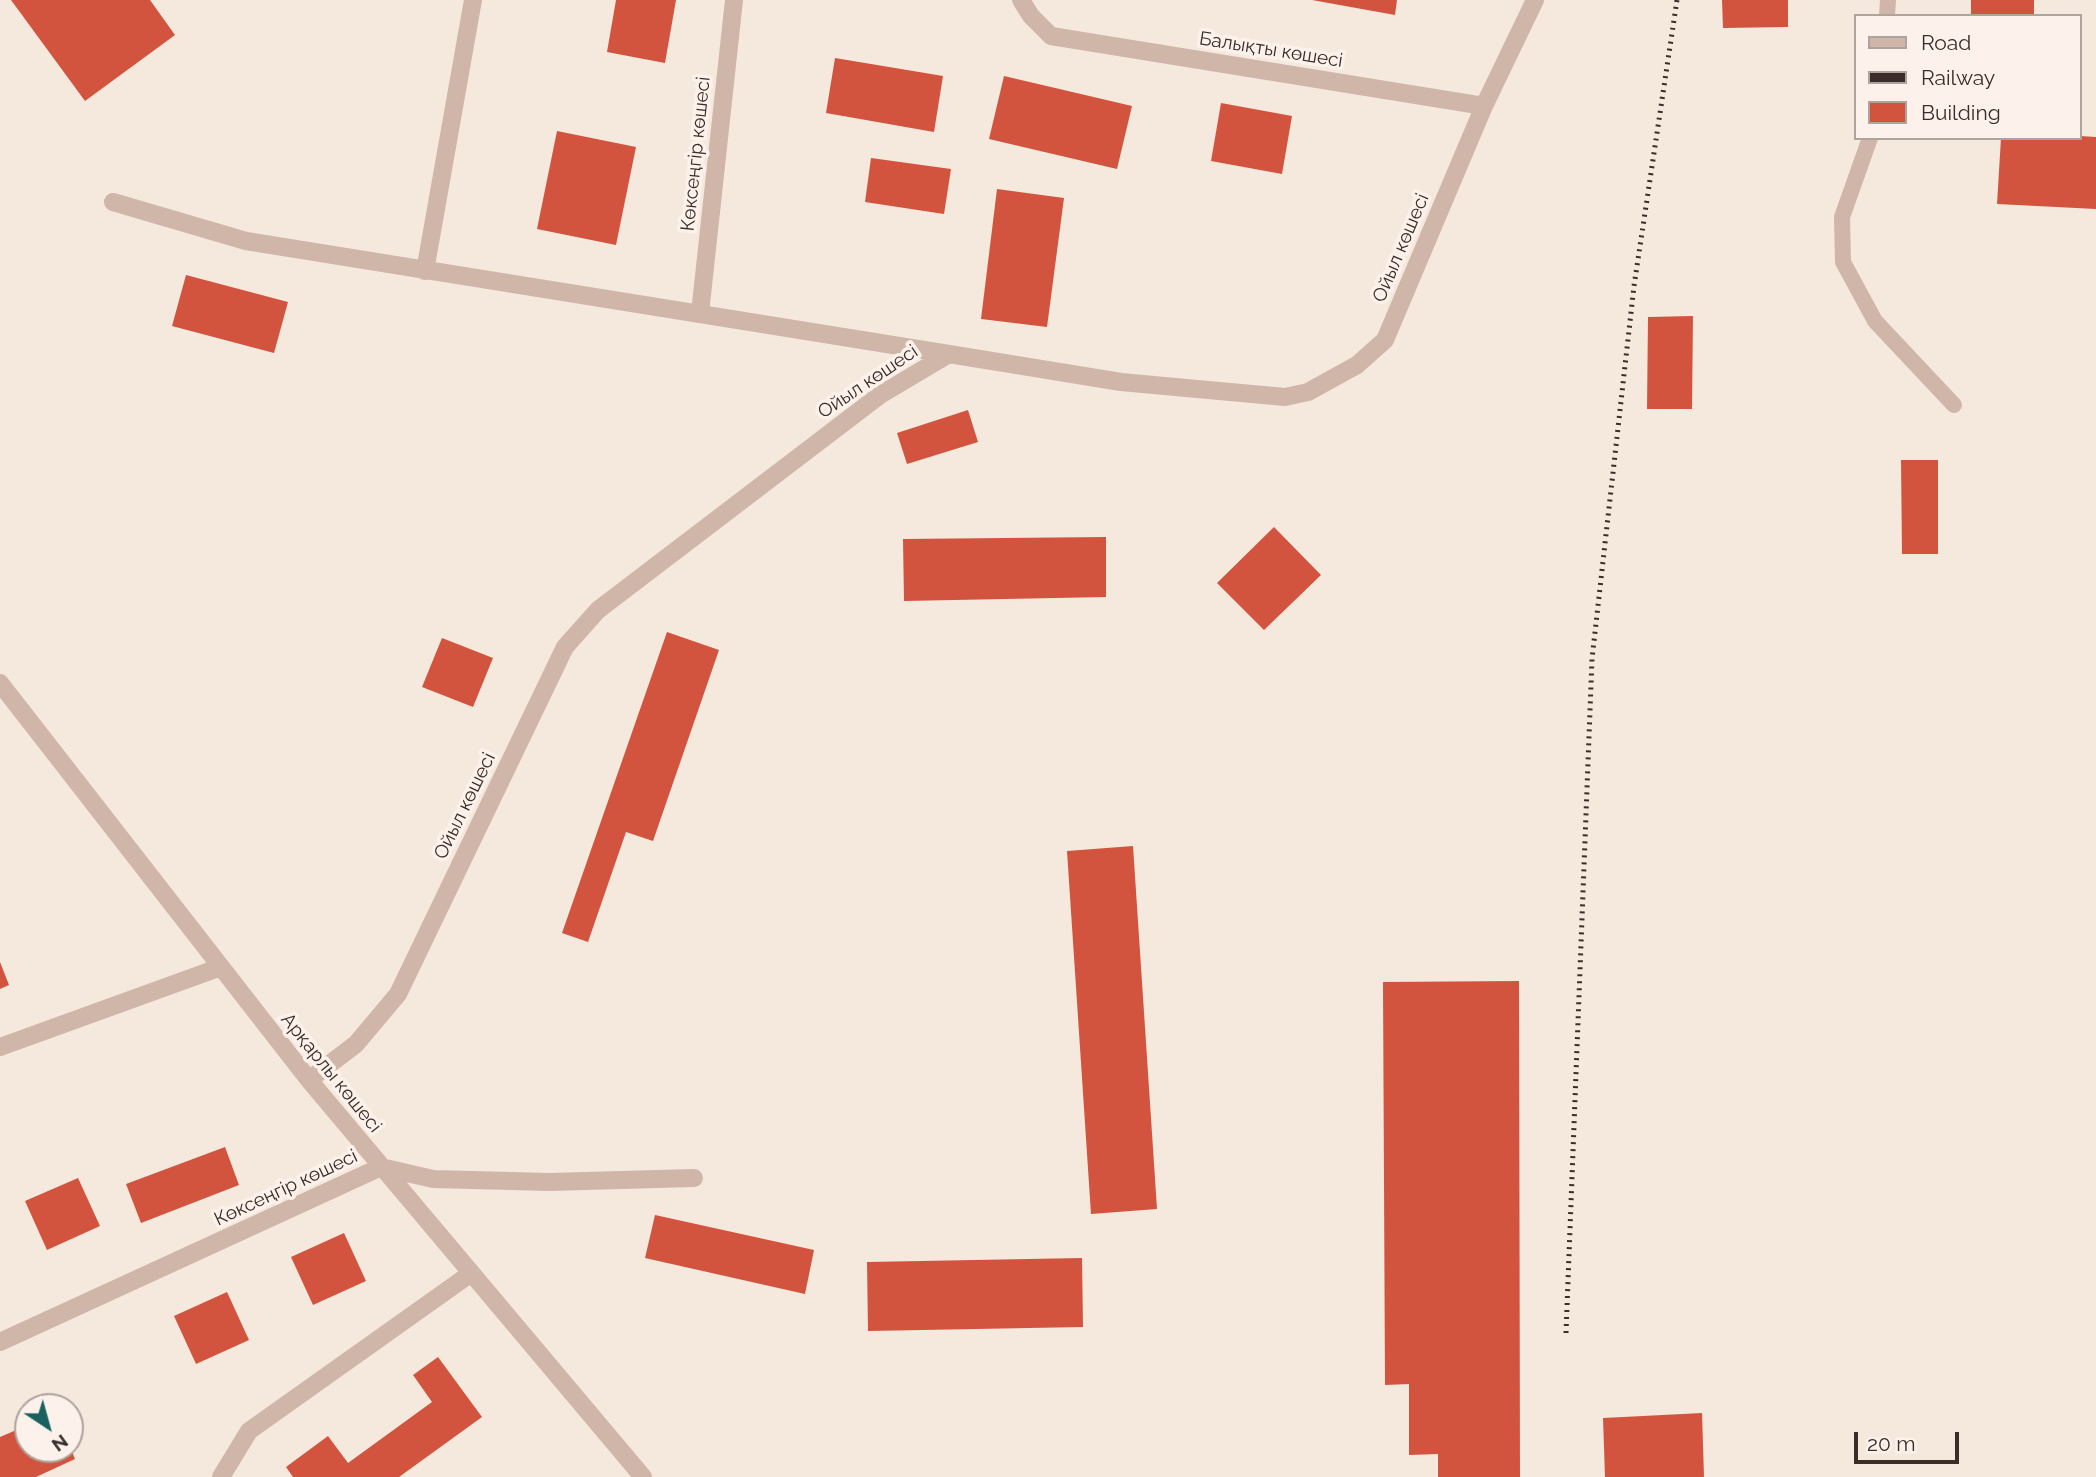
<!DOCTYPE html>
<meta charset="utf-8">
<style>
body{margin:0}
#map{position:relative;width:2096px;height:1477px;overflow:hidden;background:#f5e8dd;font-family:Raleway,sans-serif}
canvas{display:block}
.legend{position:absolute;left:1854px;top:14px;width:228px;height:126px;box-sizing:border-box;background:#fcf2eb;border:2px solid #afa39d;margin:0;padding:9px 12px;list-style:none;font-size:21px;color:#3b2d29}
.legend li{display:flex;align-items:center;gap:14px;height:35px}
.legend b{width:35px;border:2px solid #afa39d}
.north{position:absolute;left:14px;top:1393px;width:70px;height:70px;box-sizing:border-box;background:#fcf2eb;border:2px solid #afa39d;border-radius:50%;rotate:144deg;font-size:19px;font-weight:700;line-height:28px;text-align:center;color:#3b2d29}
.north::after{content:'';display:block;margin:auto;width:24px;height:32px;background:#19615f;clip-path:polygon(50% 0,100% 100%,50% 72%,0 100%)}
.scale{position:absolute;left:1854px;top:1432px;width:105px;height:32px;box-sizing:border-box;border:4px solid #3b2d29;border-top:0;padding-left:9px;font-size:21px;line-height:24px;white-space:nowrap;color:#3b2d29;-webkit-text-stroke:5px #fcf2eb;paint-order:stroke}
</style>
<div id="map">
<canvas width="2096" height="1477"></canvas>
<ul class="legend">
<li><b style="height:9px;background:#cfb6a8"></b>Road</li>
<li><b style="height:9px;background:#3b2d29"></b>Railway</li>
<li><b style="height:19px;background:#d2543f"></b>Building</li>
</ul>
<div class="north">N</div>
<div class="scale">20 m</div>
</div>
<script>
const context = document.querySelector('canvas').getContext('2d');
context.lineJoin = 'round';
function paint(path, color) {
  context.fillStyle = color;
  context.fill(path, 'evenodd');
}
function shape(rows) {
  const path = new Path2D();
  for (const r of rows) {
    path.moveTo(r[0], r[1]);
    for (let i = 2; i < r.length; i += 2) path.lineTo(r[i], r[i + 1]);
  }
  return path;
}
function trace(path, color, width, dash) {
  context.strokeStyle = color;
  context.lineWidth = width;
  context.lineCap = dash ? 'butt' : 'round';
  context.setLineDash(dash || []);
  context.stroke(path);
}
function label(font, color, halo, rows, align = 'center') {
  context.font = font + ' Raleway,sans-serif';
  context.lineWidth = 7;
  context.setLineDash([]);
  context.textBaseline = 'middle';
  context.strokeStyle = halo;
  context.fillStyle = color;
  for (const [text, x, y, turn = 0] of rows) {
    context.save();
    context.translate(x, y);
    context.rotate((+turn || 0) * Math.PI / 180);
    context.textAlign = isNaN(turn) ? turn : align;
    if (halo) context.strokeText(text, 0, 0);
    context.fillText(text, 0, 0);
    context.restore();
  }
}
paint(shape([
 [11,0,150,0,175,35,85,101],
 [616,0,676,0,665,63,607,52],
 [1312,0,1397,0,1395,15],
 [1722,0,1788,0,1788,27,1723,28],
 [1971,0,2034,0,2034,16,1971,16],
 [835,58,943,76,934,132,826,113],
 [1004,76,1132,106,1117,169,989,139],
 [1221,103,1292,116,1282,174,1211,161],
 [557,131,636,147,616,245,537,229],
 [2080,136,2096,137,2096,209,1997,204,2001,138,2080,138],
 [871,158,951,169,944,214,865,202],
 [997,189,1064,198,1047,327,981,319],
 [186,275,288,302,274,353,172,326],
 [1693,316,1692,409,1647,409,1648,317],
 [968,410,978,442,907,464,897,433],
 [1901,460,1938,460,1938,554,1902,554],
 [1274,527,1321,575,1264,630,1217,583],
 [1106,537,1106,597,904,601,903,539],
 [667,632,719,650,653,841,626,832,588,942,562,933],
 [442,638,493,658,473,707,422,687],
 [1133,846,1157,1209,1091,1214,1067,851],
 [0,962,9,985,0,989],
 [1519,981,1520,1477,1438,1477,1438,1454,1409,1455,1409,1384,1385,1385,1383,982],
 [225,1147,239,1185,141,1223,126,1184],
 [78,1178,100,1226,47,1250,25,1201],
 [655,1215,814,1250,805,1294,645,1258],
 [344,1233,366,1281,313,1305,291,1257],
 [1082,1258,1083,1327,868,1331,867,1262],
 [227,1292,249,1340,196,1364,174,1316],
 [438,1357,482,1417,399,1477,293,1477,286,1467,328,1436,348,1463,432,1402,413,1375],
 [1702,1413,1704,1477,1605,1477,1603,1418],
 [28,1425,28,1449,71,1449,75,1459,36,1477,0,1477,0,1437]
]), '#d2543f');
trace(shape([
 [1887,16,1888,0],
 [1870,138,1842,217,1843,262,1875,321,1954,405]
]), '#cfb6a8', 16);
trace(shape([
 [1021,0,1031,16,1051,36,1484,106],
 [113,202,246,241,949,354],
 [425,271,473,0],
 [700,313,734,0],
 [0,683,309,1080,643,1477],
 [0,1047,221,967],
 [309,1080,356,1044,398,994,565,647,598,610,880,395,949,354,1121,382,1285,397,1308,392,1357,365,1385,340,1484,106,1535,0],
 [0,1342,381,1167,433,1179,549,1182,694,1178],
 [221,1477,249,1431,470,1274]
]), '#cfb6a8', 18);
trace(shape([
 [1566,1333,1592,659,1634,286,1677,0]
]), '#3b2d29', 5, [2, 5]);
label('19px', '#3b2d29', '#fcf2eb', [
 ["Балықты көшесі",1271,50,9],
 ["Көксеңгір көшесі",696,154,-84],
 ["Ойыл көшесі",1401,248,-67],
 ["Ойыл көшесі",868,382,-34],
 ["Ойыл көшесі",465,806,-64],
 ["Арқарлы көшесі",331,1073,51],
 ["Көксеңгір көшесі",286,1188,-25]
]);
</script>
